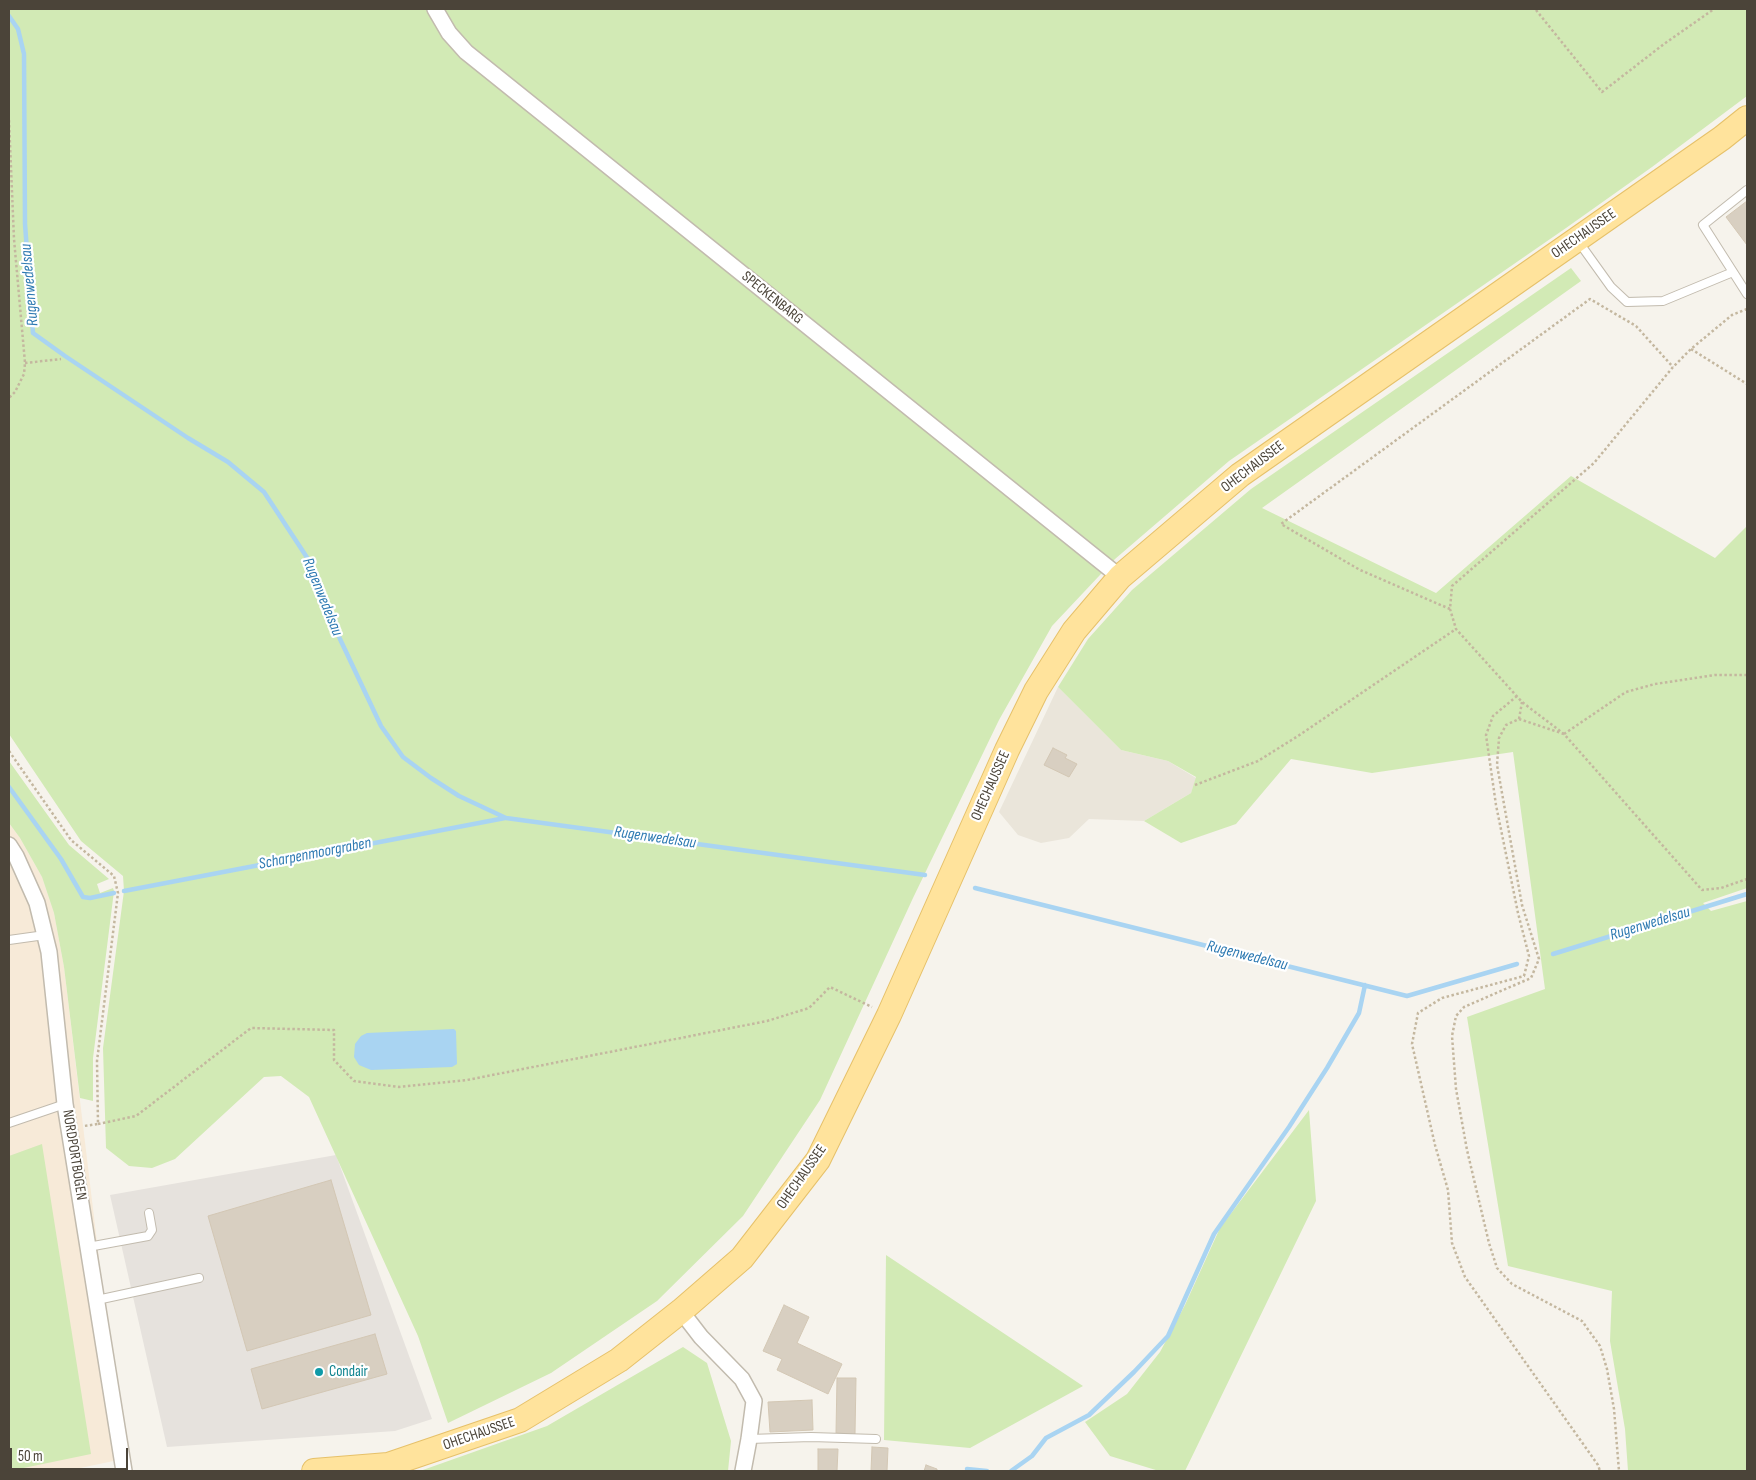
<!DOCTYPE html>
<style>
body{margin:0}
#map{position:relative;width:1756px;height:1480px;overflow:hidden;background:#f6f3ec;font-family:"Sofia Sans Condensed",sans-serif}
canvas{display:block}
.frame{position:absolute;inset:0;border:10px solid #4b4439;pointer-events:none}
.scale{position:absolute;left:10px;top:1448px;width:118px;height:22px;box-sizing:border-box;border:2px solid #4b4439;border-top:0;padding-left:6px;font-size:15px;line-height:18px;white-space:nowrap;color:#4b4439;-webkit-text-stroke:4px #fff;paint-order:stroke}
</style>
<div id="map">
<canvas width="1756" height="1480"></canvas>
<div class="frame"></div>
<div class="scale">50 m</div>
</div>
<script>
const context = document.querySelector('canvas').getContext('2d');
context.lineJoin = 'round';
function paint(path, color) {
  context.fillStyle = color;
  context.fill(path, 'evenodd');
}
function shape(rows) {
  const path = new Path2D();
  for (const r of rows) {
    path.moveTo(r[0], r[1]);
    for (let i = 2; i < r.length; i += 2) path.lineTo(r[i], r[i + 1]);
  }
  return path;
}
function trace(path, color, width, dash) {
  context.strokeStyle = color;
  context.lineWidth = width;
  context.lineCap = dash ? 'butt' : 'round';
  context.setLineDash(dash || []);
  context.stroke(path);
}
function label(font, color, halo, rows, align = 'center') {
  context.font = font + ' "Sofia Sans Condensed",sans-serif';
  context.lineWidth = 4.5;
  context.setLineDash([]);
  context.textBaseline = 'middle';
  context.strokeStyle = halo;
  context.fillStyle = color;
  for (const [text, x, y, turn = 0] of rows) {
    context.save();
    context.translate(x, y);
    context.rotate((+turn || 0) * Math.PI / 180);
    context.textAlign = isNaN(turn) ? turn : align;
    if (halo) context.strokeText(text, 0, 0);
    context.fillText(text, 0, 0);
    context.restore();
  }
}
paint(shape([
 [1058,687,1121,750,1168,761,1196,778,1191,793,1144,821,1089,819,1069,838,1041,843,1018,835,999,812]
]), '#eae5da');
paint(shape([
 [9,823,20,838,42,877,54,913,64,967,123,1459,66,1471,9,1471]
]), '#f7ead8');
paint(shape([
 [336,1155,432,1419,395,1431,167,1447,110,1195]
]), '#e6e2dd');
paint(shape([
 [9,9,1747,9,1747,96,1652,167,1566,228,1229,461,1115,559,1052,626,999,720,913,898,820,1100,743,1216,657,1301,551,1373,448,1423,418,1336,309,1097,281,1076,264,1077,175,1159,152,1168,129,1166,106,1148,103,1048,124,891,123,876,81,841,9,734],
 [1571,268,1581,281,1262,508,1436,593,1571,476,1715,558,1747,526,1747,888,1703,903,1711,911,1747,901,1747,1471,1628,1471,1625,1429,1610,1341,1612,1291,1508,1266,1467,1017,1545,989,1513,752,1372,773,1291,759,1236,824,1181,843,1144,821,1191,793,1196,777,1168,761,1121,750,1058,687,1088,639,1132,590,1251,489],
 [9,761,69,845,109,879,97,884,100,893,113,888,114,891,93,1058,93,1101,80,1098,64,967,54,913,42,877,20,838,9,823],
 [1309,1110,1316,1201,1185,1471,1159,1471,1110,1456,1085,1422,1127,1394,1160,1352,1185,1305,1220,1228],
 [42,1144,91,1454,9,1471,9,1156],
 [886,1255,1083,1386,970,1448,884,1440],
 [683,1347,707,1363,731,1441,728,1471,420,1471,547,1426]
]), '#d2eab5');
paint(shape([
 [454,1029,456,1031,457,1064,452,1067,371,1070,359,1065,354,1057,355,1044,361,1036,367,1033]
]), '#a9d4f2');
trace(shape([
 [9,16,18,29,24,54,25,224,33,333,65,356,188,438,228,462,264,492,308,559,340,639,381,726,403,757,431,778,459,796,506,818,925,875],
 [9,787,61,859,83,897,90,898,114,893],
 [975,888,1407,996,1517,964],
 [124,891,505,818],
 [1553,954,1747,894],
 [967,1469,987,1471],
 [1011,1471,1032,1456,1046,1438,1089,1415,1134,1372,1168,1336,1214,1234,1289,1127,1327,1068,1359,1013,1365,985]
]), '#a9d4f2', 4.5);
const building = shape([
 [1747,201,1747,245,1726,217,1747,201],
 [1053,748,1067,755,1065,758,1077,764,1069,777,1044,765,1053,748],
 [331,1180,371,1315,247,1351,208,1216,331,1180],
 [784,1305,809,1317,797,1343,842,1364,828,1394,777,1370,782,1359,763,1351,784,1305],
 [375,1334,387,1374,262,1409,251,1369,375,1334],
 [837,1378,856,1378,855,1434,836,1433,837,1378],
 [812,1400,813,1430,770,1432,768,1402,812,1400],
 [872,1447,888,1448,887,1471,871,1471,872,1447],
 [818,1449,838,1449,837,1471,818,1471,818,1449],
 [926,1465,937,1469,937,1471,924,1471,926,1465]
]);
paint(building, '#d8cfc1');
trace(building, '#d3c7b4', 1);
const service = shape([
 [1578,241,1611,287,1627,302,1663,301,1733,272,1747,294],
 [1733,272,1703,225,1747,190],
 [9,940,45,935],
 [9,1123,65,1104],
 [88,1247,148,1236,152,1230,149,1213],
 [97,1300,199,1278],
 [749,1439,811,1437,876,1439]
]);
const minor = shape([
 [435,9,449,33,466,52,1120,577],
 [9,845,16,856,37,903,49,952,65,1104,124,1471],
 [681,1311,701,1337,742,1379,754,1401,749,1439,743,1471]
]);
const primary = shape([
 [314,1471,388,1465,520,1420,619,1360,681,1311,742,1258,818,1160,889,1015,1007,750,1036,691,1074,631,1120,577,1240,475,1722,138,1747,118]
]);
trace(service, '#c2bbae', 10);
trace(minor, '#c2bbae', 18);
trace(primary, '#e6c16a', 26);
trace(shape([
 [1536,10,1602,92,1664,44,1714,9],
 [9,120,14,239,25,363,24,374,15,392,9,398],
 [1747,309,1732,315,1691,349,1673,367,1594,463,1452,586,1450,609,1456,629,1522,702,1564,734,1702,890,1721,888,1747,879],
 [1691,349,1747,384],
 [25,363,61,359],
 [1450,609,1360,570,1281,524,1590,299,1636,326,1673,367],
 [1517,696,1493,716,1486,735,1496,805,1518,913,1529,956,1524,976,1442,998,1418,1013,1412,1044,1435,1145,1448,1190,1452,1243,1465,1277,1598,1465,1600,1471],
 [1519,719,1522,702],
 [1564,734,1519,719,1506,725,1499,738,1497,765,1522,905,1539,959,1531,978,1464,1007,1456,1016,1452,1036,1456,1089,1467,1150,1489,1243,1497,1268,1512,1284,1582,1321,1600,1346,1607,1369,1614,1409,1619,1471],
 [1564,734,1626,692,1655,684,1715,675,1747,675],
 [9,751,71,840,114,876,118,893,97,1061,98,1124,84,1126],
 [1195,785,1258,761,1298,736,1456,629],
 [98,1124,136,1116,251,1028,334,1030,334,1060,354,1081,399,1087,467,1080,767,1021,809,1008,830,987,872,1007]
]), '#c4b79f', 2.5, [2.5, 2.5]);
trace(service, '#fff', 8);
trace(minor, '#fff', 15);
trace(primary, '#ffe39c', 24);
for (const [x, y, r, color] of [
 [319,1372,5,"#0f9aa8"]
]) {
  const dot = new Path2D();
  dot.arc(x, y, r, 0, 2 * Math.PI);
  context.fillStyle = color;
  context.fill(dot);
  trace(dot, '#fff', 2);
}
label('15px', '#4b4439', '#fff', [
 ["OHECHAUSSEE",1584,234,-35],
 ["SPECKENBARG",772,298,39],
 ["OHECHAUSSEE",1253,467,-37],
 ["OHECHAUSSEE",991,786,-66],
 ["NORDPORTBOGEN",74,1155,81],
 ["OHECHAUSSEE",802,1177,-55],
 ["OHECHAUSSEE",479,1434,-19]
]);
label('15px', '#0d838f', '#fff', [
 ["Condair",329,1372]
], 'left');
label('italic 16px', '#2e7ab2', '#fff', [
 ["Rugenwedelsau",30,285,-95],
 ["Rugenwedelsau",322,597,68],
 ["Rugenwedelsau",655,838,8],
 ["Scharpenmoorgraben",315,854,-11],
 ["Rugenwedelsau",1650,924,-17],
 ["Rugenwedelsau",1247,956,14]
]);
</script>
